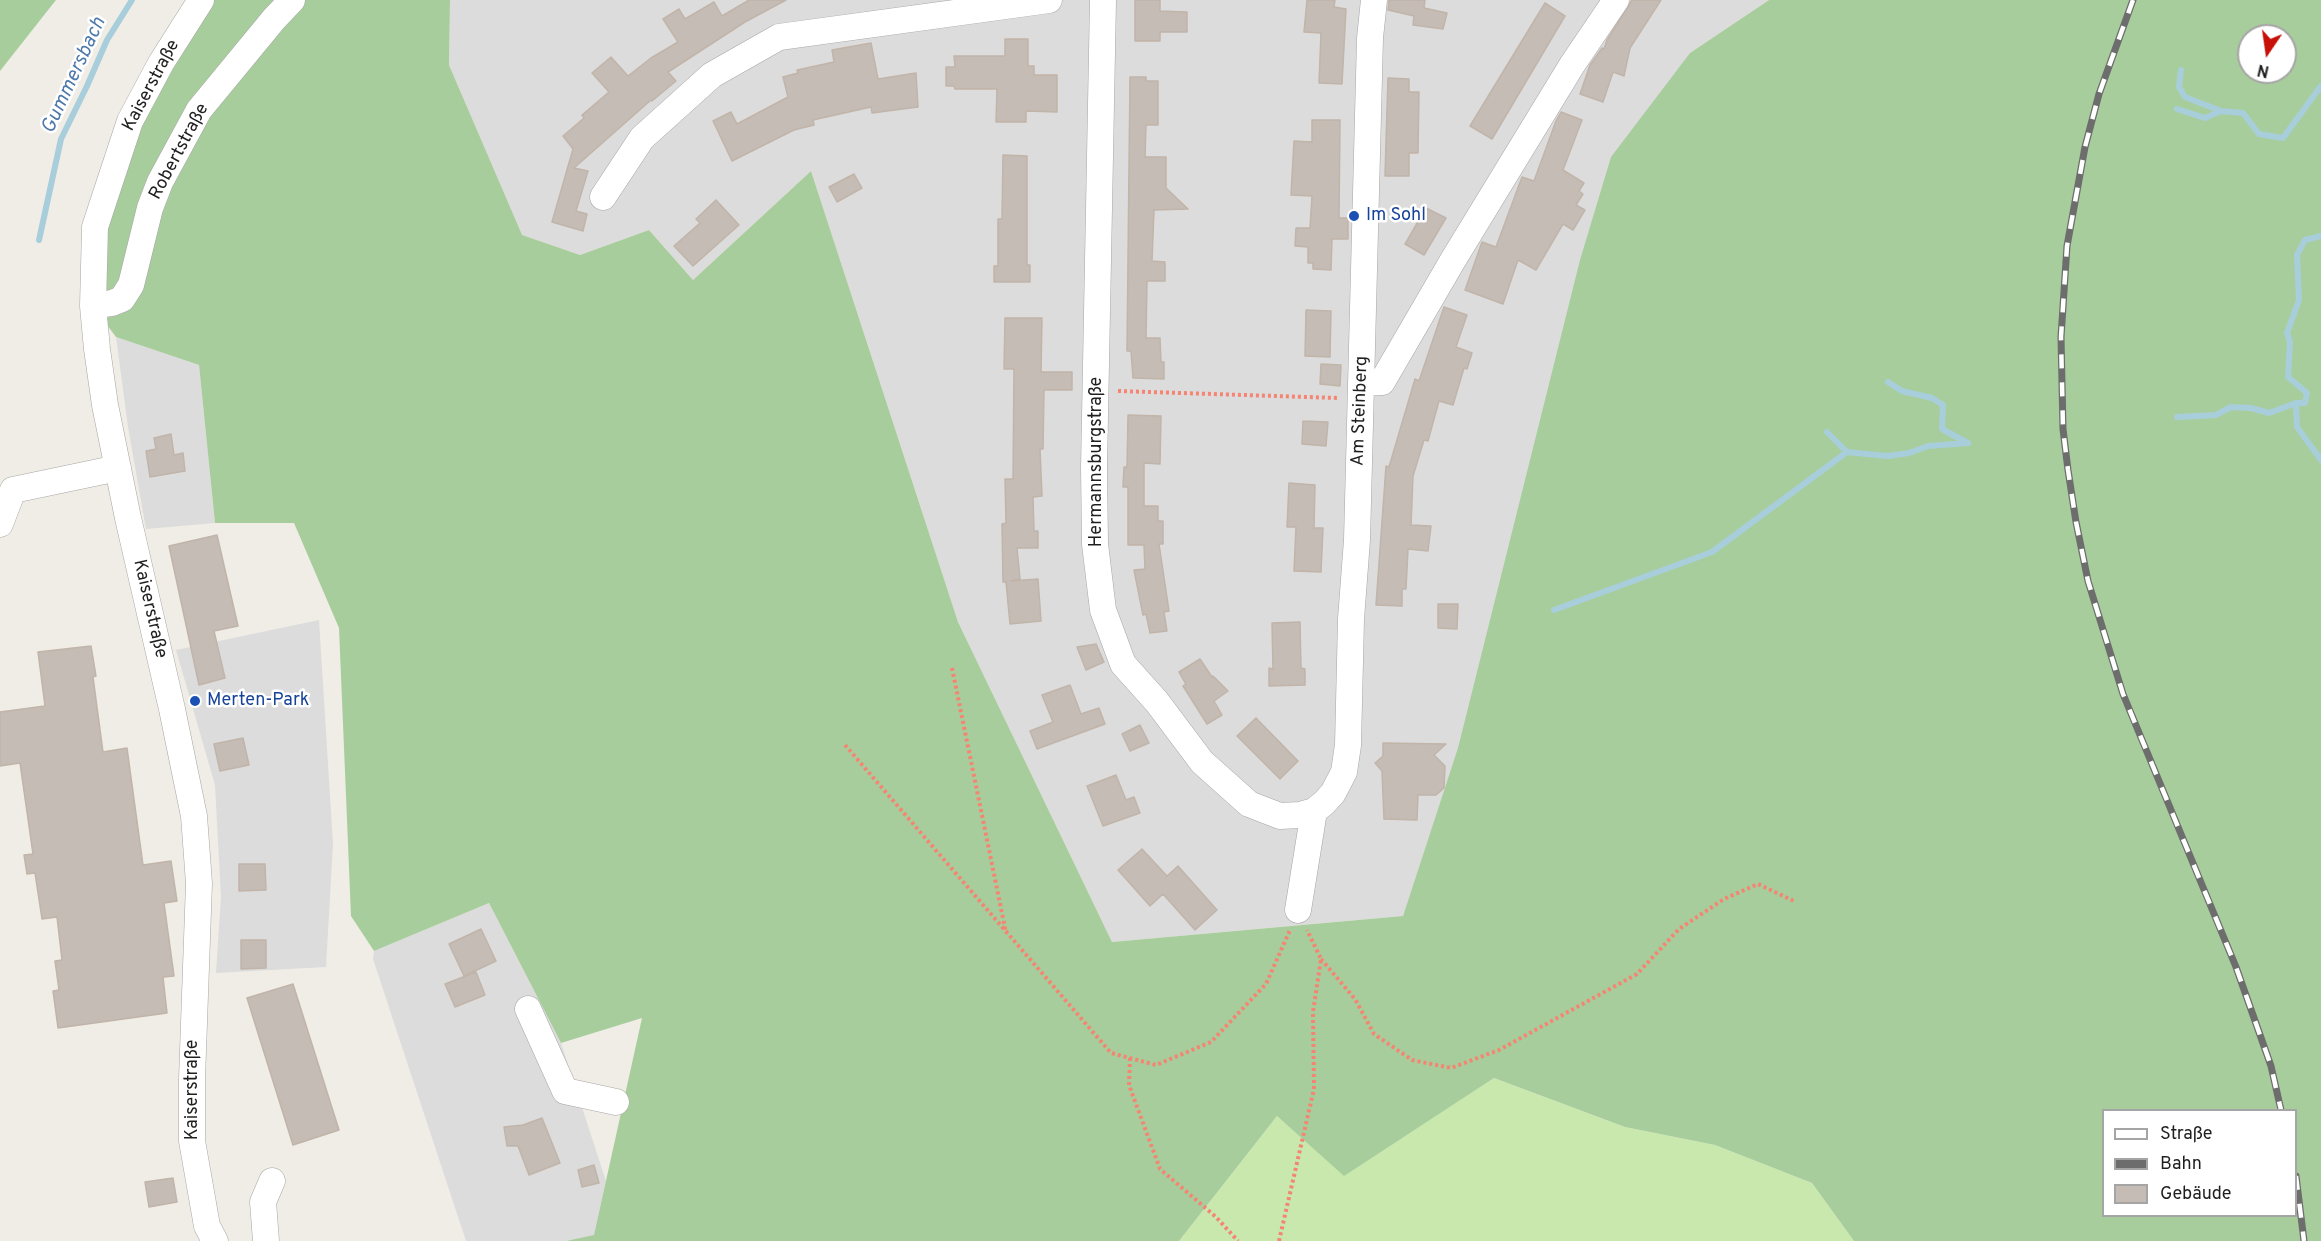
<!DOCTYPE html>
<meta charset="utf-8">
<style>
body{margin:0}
#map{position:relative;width:2321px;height:1241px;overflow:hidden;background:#f0ede6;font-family:Overpass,sans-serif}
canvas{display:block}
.legend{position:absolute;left:2102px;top:1109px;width:195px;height:108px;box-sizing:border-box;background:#fff;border:2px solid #a5a5a5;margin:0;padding:8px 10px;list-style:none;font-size:18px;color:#1f1f1f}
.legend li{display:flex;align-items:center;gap:12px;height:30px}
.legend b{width:30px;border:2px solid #a5a5a5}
.north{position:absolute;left:2237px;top:24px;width:60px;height:60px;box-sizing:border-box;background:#fff;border:2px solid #a5a5a5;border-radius:50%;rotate:193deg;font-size:16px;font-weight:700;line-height:24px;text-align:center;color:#1f1f1f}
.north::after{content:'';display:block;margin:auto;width:21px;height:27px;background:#c71007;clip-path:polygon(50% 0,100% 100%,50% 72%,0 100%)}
</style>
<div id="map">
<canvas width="2321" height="1241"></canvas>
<ul class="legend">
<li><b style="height:8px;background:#fff"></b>Straße</li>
<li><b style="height:8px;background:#6d6d6d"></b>Bahn</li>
<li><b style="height:16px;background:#c4bcb5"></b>Gebäude</li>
</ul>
<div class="north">N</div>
</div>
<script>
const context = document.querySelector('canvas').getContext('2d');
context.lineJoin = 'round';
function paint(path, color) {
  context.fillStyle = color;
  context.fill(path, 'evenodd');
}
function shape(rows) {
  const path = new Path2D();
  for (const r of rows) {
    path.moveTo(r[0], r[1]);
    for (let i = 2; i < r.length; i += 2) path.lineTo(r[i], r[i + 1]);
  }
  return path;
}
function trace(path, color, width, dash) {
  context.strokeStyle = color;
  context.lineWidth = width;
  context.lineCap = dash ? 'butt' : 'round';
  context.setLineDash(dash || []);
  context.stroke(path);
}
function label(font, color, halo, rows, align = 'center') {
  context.font = font + ' Overpass,sans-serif';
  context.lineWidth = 5;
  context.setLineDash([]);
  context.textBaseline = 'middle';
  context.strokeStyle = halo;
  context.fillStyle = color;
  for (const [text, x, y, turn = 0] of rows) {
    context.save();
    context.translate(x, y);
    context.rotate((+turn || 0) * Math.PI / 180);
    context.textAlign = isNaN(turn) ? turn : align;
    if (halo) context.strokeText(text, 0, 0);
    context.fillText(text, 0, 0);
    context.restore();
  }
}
paint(shape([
 [450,0,1769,0,1690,53,1403,916,1112,942,958,622,811,171,693,280,649,230,580,255,521,235,449,65],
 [116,337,199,365,215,523,146,529,128,427],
 [319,620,333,844,326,967,216,973,221,897,215,785,176,650],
 [489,903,561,1043,606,1181,594,1236,566,1241,466,1241,373,959,374,951]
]), '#dddcdc');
paint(shape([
 [1494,1078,1625,1127,1715,1145,1812,1183,1854,1241,1179,1241,1277,1116,1344,1175]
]), '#c8e8ae');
paint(shape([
 [0,0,56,0,0,71],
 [201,0,450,0,449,65,522,235,580,255,649,230,693,280,811,171,958,622,1112,942,1403,916,1458,748,1580,260,1611,157,1690,53,1769,0,2321,0,2321,1241,1854,1241,1812,1183,1715,1145,1625,1127,1494,1078,1344,1176,1277,1116,1179,1241,566,1241,594,1235,642,1018,561,1043,489,903,374,951,351,916,339,628,294,523,215,523,199,365,116,337,93,306,115,167],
 [2249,36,2285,36,2285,72,2249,72],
 [2104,1110,2296,1110,2296,1216,2104,1216]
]), '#a8cd9c');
trace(shape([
 [2181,70,2179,87,2185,97,2221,111],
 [2177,109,2205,118,2221,111,2243,113,2259,134,2283,138,2321,86],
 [2321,236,2305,240,2297,255,2299,300,2287,333,2290,342,2288,377,2307,393,2305,403,2296,403,2297,427,2321,460],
 [39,240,61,139,87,86,107,40,132,0],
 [1888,382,1902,391,1932,398,1943,405,1942,429,1968,443],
 [2177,417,2216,415,2231,407,2251,408,2269,413,2296,403],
 [1827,432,1847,452],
 [1554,610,1712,552,1847,452,1887,456,1909,453,1928,446,1968,443]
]), '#a8cedb', 6);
const building = shape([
 [749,0,786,0,745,22,668,72,676,81,652,101,651,100,574,168,588,171,576,211,587,214,583,231,552,222,573,149,563,136,584,118,582,115,609,92,592,73,611,57,628,76,651,58,678,42,663,19,679,9,685,19,714,2,722,16,749,0],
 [1135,0,1160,0,1160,11,1187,12,1187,32,1160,32,1160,41,1135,41,1135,0],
 [1307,0,1335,0,1334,7,1346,9,1342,84,1319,83,1321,33,1304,32,1307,0],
 [1389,0,1425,0,1424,8,1447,13,1443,29,1413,25,1414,16,1388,10,1389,0],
 [1632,0,1661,0,1630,48,1624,76,1613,72,1603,102,1580,94,1590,65,1602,48,1604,49,1607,40,1632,0],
 [1545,3,1565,16,1492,139,1470,126,1545,3],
 [1005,39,1028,39,1028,66,1034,66,1034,75,1057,75,1057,112,1026,111,1026,122,996,122,997,89,955,89,954,86,946,86,946,67,955,67,954,56,1005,56,1005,39],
 [871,43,878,79,916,73,918,107,872,113,871,107,813,120,814,125,794,130,732,161,713,121,731,112,737,124,788,97,783,77,798,73,797,70,834,62,832,50,871,43],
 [1130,77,1146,77,1146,81,1158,81,1158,125,1146,125,1145,157,1166,157,1166,188,1188,209,1154,210,1152,261,1165,262,1165,281,1147,281,1146,338,1160,338,1161,362,1164,362,1164,379,1133,378,1131,351,1127,351,1130,77],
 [1388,78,1409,79,1409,92,1419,92,1418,153,1409,153,1409,176,1385,176,1388,78],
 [1561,112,1582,120,1563,170,1584,183,1579,191,1583,194,1576,205,1585,210,1573,230,1563,224,1536,270,1518,260,1503,304,1465,290,1482,242,1496,247,1522,177,1534,181,1556,121,1561,112],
 [1312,120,1340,120,1339,218,1348,218,1348,239,1332,239,1331,270,1313,269,1313,263,1308,263,1308,247,1295,246,1296,228,1310,228,1312,196,1291,195,1294,141,1312,142,1312,120],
 [1003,155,1027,156,1027,265,1030,265,1030,282,994,282,994,266,998,266,998,219,1002,219,1003,155],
 [854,174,862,188,837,202,829,187,854,174],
 [716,200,739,225,693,266,674,246,700,223,696,219,716,200],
 [1426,208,1446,218,1424,255,1405,244,1426,208],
 [1444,307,1467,315,1456,347,1472,353,1467,369,1464,368,1453,405,1439,401,1428,441,1424,440,1413,476,1411,525,1431,526,1428,551,1408,549,1406,589,1402,589,1402,606,1376,605,1386,466,1389,467,1415,379,1419,381,1444,307],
 [1306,310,1331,311,1330,357,1305,356,1306,310],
 [1005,318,1042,318,1041,372,1072,372,1072,390,1044,390,1043,449,1040,449,1042,496,1033,497,1034,531,1038,531,1038,548,1017,548,1020,579,1011,581,1038,579,1041,621,1010,624,1006,582,1003,582,1002,524,1006,523,1005,479,1013,479,1014,369,1004,369,1005,318],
 [1321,364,1341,365,1340,386,1320,384,1321,364],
 [1128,415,1161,416,1160,464,1144,463,1144,506,1158,506,1158,521,1163,521,1163,544,1159,544,1169,611,1164,612,1167,631,1150,633,1146,614,1143,615,1134,570,1145,569,1144,545,1128,545,1128,487,1123,487,1124,467,1127,467,1128,415],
 [1303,421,1328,422,1326,446,1302,444,1303,421],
 [171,434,174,455,183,453,185,471,150,477,146,451,156,449,154,438,171,434],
 [1289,483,1315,485,1314,528,1323,528,1321,572,1294,571,1296,527,1287,527,1289,483],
 [217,535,238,626,214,631,225,678,199,685,169,546,217,535],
 [1438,604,1458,604,1457,629,1438,628,1438,604],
 [1300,622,1301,668,1305,669,1305,685,1269,686,1269,668,1273,669,1272,623,1300,622],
 [1096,644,1104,662,1086,670,1077,647,1096,644],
 [91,646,96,676,93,677,103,752,127,748,143,865,171,861,177,901,164,903,174,976,163,977,167,1013,58,1028,53,991,59,990,55,961,62,960,57,917,42,919,35,873,27,874,24,855,33,854,20,763,0,766,0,712,45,706,38,652,91,646],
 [1200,659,1212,677,1213,676,1228,691,1214,701,1222,715,1207,724,1183,686,1186,684,1179,672,1200,659],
 [1070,685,1081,714,1099,708,1105,724,1037,749,1030,731,1053,722,1042,695,1070,685],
 [1256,718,1298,761,1280,779,1237,736,1256,718],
 [1140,725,1149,743,1130,751,1122,734,1140,725],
 [243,738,249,765,220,771,214,744,243,738],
 [1383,743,1446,744,1434,755,1445,766,1444,788,1436,795,1418,795,1417,820,1384,819,1382,771,1375,763,1383,756,1383,743],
 [1116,775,1126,800,1134,797,1140,813,1103,826,1087,786,1116,775],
 [1142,849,1167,876,1178,866,1217,910,1195,930,1163,894,1150,906,1118,870,1142,849],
 [239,864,265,864,266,890,239,891,239,864],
 [481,929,496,961,464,976,449,944,481,929],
 [241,940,266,940,266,968,241,969,241,940],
 [476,972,485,995,455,1007,445,984,476,972],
 [293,984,339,1130,293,1145,247,998,293,984],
 [542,1118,560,1163,529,1175,518,1146,507,1146,504,1127,523,1125,542,1118],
 [594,1165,599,1183,582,1187,578,1170,594,1165],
 [173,1178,177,1202,149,1207,145,1182,173,1178]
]);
paint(building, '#c4bcb5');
trace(building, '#c1b4a9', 1.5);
const minor = shape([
 [201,0,161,63,130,121,95,227,93,306,97,349,105,405,128,518,172,709,194,816,199,883,192,1079,192,1141,207,1226,215,1241],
 [1103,0,1094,468,1095,544,1103,610,1123,664,1157,702,1202,762,1249,804,1280,816,1300,815,1314,811,1324,803,1333,793,1344,772,1348,745,1351,619,1357,540,1370,38,1374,0],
 [603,197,642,138,712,75,779,37,1049,0],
 [93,306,112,303,122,299,131,285,150,208,160,182,199,110,274,19,292,0],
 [1361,383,1382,382,1453,260,1572,65,1616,0],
 [0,524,13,490,118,468],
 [1298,910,1314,811],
 [528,1009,565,1091,616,1102],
 [266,1241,263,1202,272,1181]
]);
trace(minor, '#a6a6a6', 27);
trace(shape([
 [1118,391,1338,398],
 [952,668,1006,933],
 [845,745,1111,1053,1156,1065,1211,1042,1266,984,1290,930],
 [1321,959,1355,999,1374,1034,1412,1060,1451,1068,1499,1050,1637,974,1679,929,1724,899,1758,884,1796,902],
 [1130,1058,1129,1085,1160,1169,1216,1217,1238,1241],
 [1279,1241,1314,1089,1313,1012,1321,959,1307,930]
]), '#f58572', 4, [3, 3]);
trace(minor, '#fff', 26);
const rail = shape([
 [2133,0,2099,94,2085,147,2067,246,2061,337,2063,429,2068,470,2076,522,2088,581,2123,694,2236,967,2271,1066,2281,1110],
 [2296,1176,2304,1241]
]);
trace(rail, '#6d6d6d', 7);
trace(rail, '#fff', 4.5, [14]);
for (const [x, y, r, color] of [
 [1354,216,6,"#1a4fb4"],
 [195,701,6,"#1a4fb4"]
]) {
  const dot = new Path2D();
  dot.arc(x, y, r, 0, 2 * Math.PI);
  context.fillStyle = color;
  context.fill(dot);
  trace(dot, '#fff', 2);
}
label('18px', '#1f1f1f', '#fff', [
 ["Kaiserstraße",152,86,-62],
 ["Robertstraße",180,152,-62],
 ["Am Steinberg",1361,411,-88],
 ["Hermannsburgstraße",1097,462,-90],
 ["Kaiserstraße",149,609,77],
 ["Kaiserstraße",193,1090,-90]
]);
label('18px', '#164399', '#fff', [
 ["Im Sohl",1366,216],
 ["Merten-Park",207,701]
], 'left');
label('italic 20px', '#4f79ac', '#fff', [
 ["Gummersbach",75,76,-65]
]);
</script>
